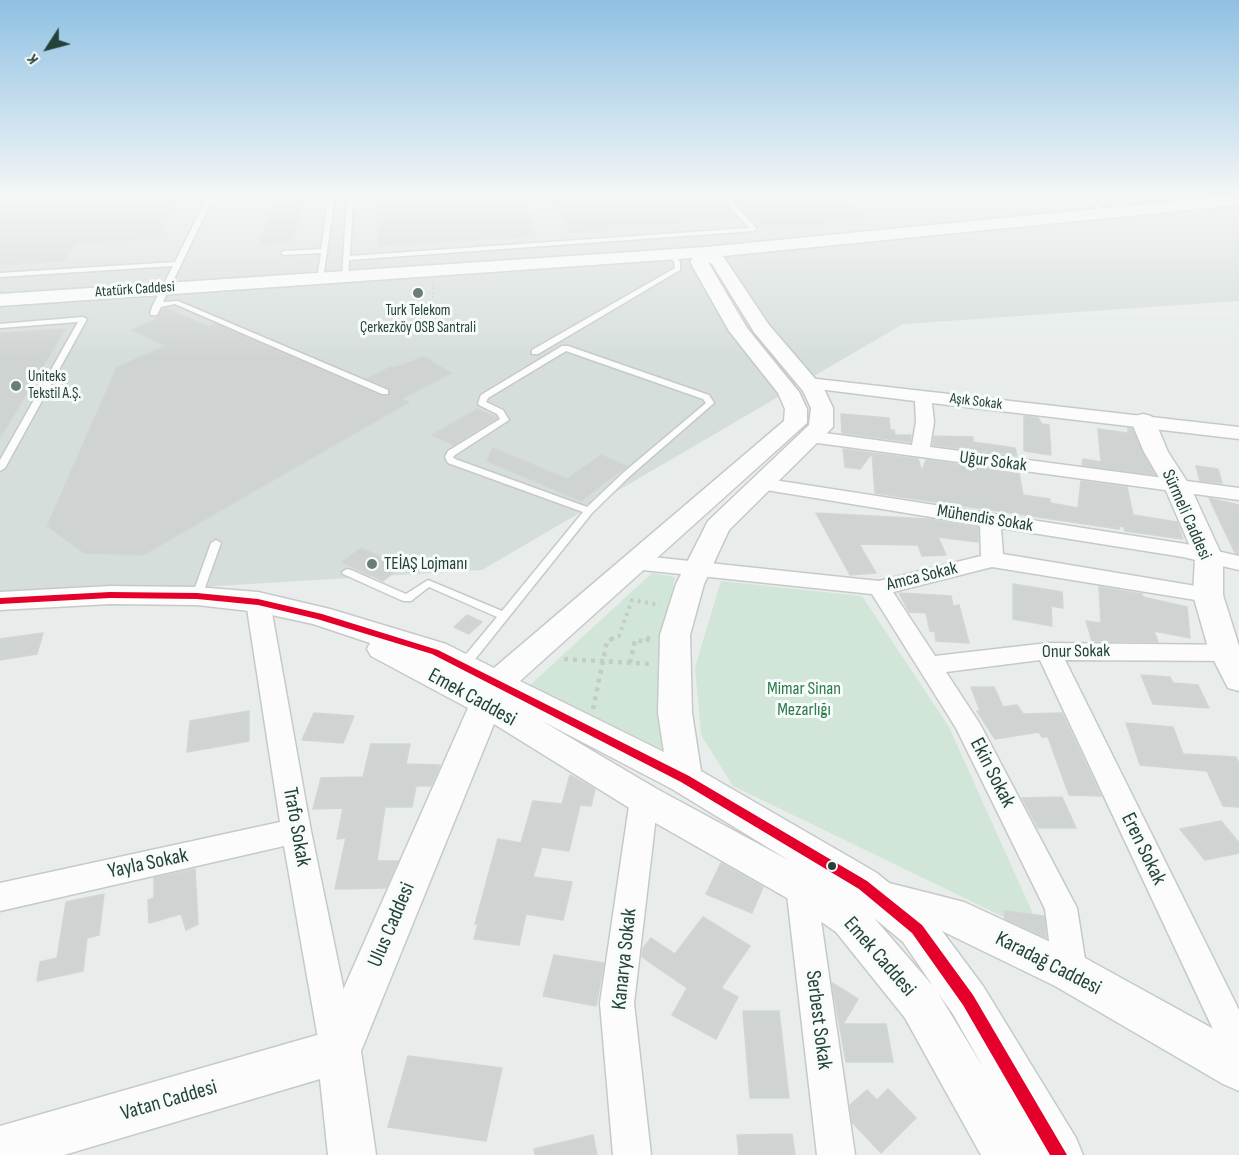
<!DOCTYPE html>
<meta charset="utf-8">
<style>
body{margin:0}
#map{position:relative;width:1239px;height:1155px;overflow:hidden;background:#e8edeb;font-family:"Sofia Sans Condensed",sans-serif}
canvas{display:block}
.north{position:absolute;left:18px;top:18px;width:60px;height:60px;-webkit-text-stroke:4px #f7fbf9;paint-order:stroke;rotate:234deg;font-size:16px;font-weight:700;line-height:24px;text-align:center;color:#24423a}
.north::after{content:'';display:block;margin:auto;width:21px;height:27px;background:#24423a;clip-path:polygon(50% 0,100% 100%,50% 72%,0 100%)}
</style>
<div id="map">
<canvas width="1239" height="1155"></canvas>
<div class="north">K</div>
</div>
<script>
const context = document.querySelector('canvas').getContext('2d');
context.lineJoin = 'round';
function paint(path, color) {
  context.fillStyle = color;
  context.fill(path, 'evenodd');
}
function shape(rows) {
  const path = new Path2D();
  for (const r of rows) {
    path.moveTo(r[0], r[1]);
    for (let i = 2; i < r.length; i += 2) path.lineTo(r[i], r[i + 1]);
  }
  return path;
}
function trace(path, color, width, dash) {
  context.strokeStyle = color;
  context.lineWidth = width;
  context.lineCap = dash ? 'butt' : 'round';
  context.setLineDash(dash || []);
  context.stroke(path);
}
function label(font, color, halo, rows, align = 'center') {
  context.font = font + ' "Sofia Sans Condensed",sans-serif';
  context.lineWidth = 6;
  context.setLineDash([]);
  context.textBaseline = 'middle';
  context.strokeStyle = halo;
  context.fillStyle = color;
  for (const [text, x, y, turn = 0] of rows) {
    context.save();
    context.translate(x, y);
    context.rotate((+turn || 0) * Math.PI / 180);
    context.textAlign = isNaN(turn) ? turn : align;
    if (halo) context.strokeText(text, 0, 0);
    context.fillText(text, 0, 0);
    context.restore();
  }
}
paint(shape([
 [0,196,1239,196,1239,301,903,324,482,570,0,599]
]), '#d6dedb');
paint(shape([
 [652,573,675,577,660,664,666,751,530,685],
 [721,581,862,596,949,727,1043,936,733,786,701,735,695,667]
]), '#d1e6d8');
const building = shape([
 [0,196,178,196,159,238,75,243,64,261,0,265,0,196],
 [280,196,304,196,293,242,261,244,273,204,277,204,280,196],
 [495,196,522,196,535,236,378,246,378,203,495,196],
 [551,196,719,196,738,219,570,233,551,196],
 [730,196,839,196,862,217,822,220,827,225,779,229,773,224,760,225,754,217,750,218,730,196],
 [165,308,209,327,216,324,381,396,390,396,389,388,367,379,390,367,393,368,424,357,451,373,401,399,409,402,143,555,84,553,47,526,117,367,166,346,132,330,153,321,165,308],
 [65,329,0,438,0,333,65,329],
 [477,409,497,418,454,445,432,435,477,409],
 [841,414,889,418,890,430,894,430,895,435,911,435,910,442,842,433,841,414],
 [1024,416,1038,418,1042,424,1049,425,1051,455,1024,451,1024,416],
 [1128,428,1132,429,1155,475,1082,465,1083,459,1101,462,1098,429,1128,433,1128,428],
 [934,436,973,437,973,442,1015,448,1017,456,933,445,934,436],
 [493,448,567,479,601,455,627,466,581,501,487,461,493,448],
 [843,449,872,453,860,469,845,467,843,449],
 [872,453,918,459,922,471,926,460,1019,473,1023,495,1050,499,1050,503,1078,508,1081,481,1127,487,1133,515,1177,522,1183,539,1125,531,1124,527,1119,526,1119,529,875,493,872,453],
 [1196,466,1218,469,1222,483,1200,481,1196,466],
 [1209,498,1239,505,1239,554,1235,553,1209,498],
 [816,513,928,519,978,527,978,542,938,537,946,555,922,556,918,545,859,544,876,573,850,575,816,513],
 [361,548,402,566,383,581,342,562,361,548],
 [1013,584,1062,592,1063,608,1051,606,1052,626,1013,619,1013,584],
 [1099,587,1142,594,1143,597,1187,607,1190,638,1154,631,1158,642,1092,641,1086,621,1101,623,1099,587],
 [899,593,951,596,953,606,959,605,969,643,936,641,935,632,930,631,926,613,909,612,899,593],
 [467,615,482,622,469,634,454,627,467,615],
 [43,633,37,654,0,660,0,639,43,633],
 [1141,675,1170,677,1173,683,1198,685,1209,708,1153,704,1141,675],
 [971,687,994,687,1003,707,1017,705,1023,714,1062,713,1101,796,1069,795,1048,737,1042,737,1039,732,995,739,977,711,980,711,971,687],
 [249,711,249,741,187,752,190,721,249,711],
 [314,713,354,716,343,743,302,740,314,713],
 [1126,723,1173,727,1183,754,1236,757,1239,764,1239,807,1223,806,1207,771,1140,765,1126,723],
 [371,744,410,744,406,764,440,765,431,786,416,786,412,807,385,807,377,861,398,861,386,888,335,889,346,838,337,839,343,808,313,809,321,778,363,777,371,744],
 [570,775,595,789,591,806,580,805,569,851,542,847,533,877,572,882,563,920,526,914,519,945,474,939,478,924,475,924,498,839,521,843,533,801,562,804,570,775],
 [1062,797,1076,828,1038,828,1022,798,1062,797],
 [1221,821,1239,843,1239,853,1205,860,1180,829,1221,821],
 [721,863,763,887,752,913,706,894,721,863],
 [195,869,198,924,186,930,181,914,149,923,148,900,154,898,154,878,195,869],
 [104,894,99,935,87,938,83,971,37,981,40,962,57,958,66,902,104,894],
 [1004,911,1044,916,1046,938,1005,919,1004,911],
 [703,917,750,946,721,988,738,997,716,1039,672,1015,687,988,642,957,643,948,651,938,675,954,703,917],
 [554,955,604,963,596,1006,543,996,554,955],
 [832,983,858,999,843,1024,886,1024,893,1062,846,1062,832,983],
 [743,1011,779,1011,789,1098,750,1098,743,1011],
 [408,1056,502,1068,486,1141,388,1127,408,1056],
 [888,1089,916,1118,881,1153,852,1122,850,1105,867,1090,877,1100,888,1089],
 [792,1134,795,1155,739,1155,737,1135,792,1134],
 [593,1135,597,1155,535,1155,534,1149,593,1135]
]);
paint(building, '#cfd4d2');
trace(building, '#d1d6d4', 1.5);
const service = shape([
 [208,196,214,196,163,302,178,301,388,390,388,394,382,394,175,304,161,307,157,315,151,315,150,313,153,305,173,266,0,277,0,273,175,262,208,196],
 [329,196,335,196,323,279,320,281,317,279,321,253,284,255,281,253,284,251,321,249,329,196],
 [347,196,353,196,350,256,749,228,721,196,727,196,757,229,754,231,349,260,348,277,345,279,342,277,347,196],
 [1081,196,1088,196,1109,213,1104,214,1081,196],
 [672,251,674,252,680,262,680,270,538,354,532,354,532,350,675,268,674,262,669,253,672,251],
 [83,317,87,319,5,468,0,471,0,460,78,322,0,328,0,324,83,317],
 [562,346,568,346,709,395,714,403,630,476,592,513,476,658,465,668,457,668,455,665,457,662,468,652,497,617,429,587,411,601,403,601,343,574,342,572,347,569,351,570,406,594,428,580,502,611,583,512,448,463,445,457,448,451,500,419,497,414,479,405,478,403,481,395,562,346],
 [566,351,703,399,706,403,624,472,587,507,455,459,453,457,455,455,509,420,503,410,486,402,488,398,566,351],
 [216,540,221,543,202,596,201,598,193,598,192,596,211,543,216,540]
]);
const minor = shape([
 [808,378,1239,427,1239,439,932,403,934,422,930,447,1239,488,1239,500,803,441,801,437,803,433,810,431,912,445,916,422,915,401,802,387,799,383,802,379,808,378],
 [761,478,1186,544,1239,556,1239,570,1183,557,1001,528,1003,554,1208,588,1216,590,1219,595,1216,600,1208,602,992,567,893,592,935,656,1048,643,1239,645,1239,661,1065,660,1239,1010,1239,1064,1227,1059,1040,660,946,672,980,724,1077,908,1087,972,1082,983,1070,987,1058,983,1053,972,1045,909,956,728,872,594,633,569,625,567,622,562,625,557,633,555,879,581,981,556,980,525,754,488,751,484,754,480,761,478],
 [258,594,266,597,270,602,311,831,355,1044,349,1056,337,1061,325,1056,319,1044,284,846,0,911,0,883,280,822,246,602,250,597,258,594],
 [644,788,654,791,658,799,634,1003,651,1155,613,1155,600,1003,630,799,634,791,644,788],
 [801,873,812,877,816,886,855,1155,817,1155,786,886,790,877,801,873]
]);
const tertiary = shape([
 [1229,196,1239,196,1239,205,723,256,769,325,824,389,833,408,833,427,729,530,704,584,690,635,692,713,701,771,877,873,889,883,964,902,1085,958,1239,1043,1239,1091,1223,1084,1055,986,942,931,983,986,1076,1138,1083,1155,981,1155,905,1018,836,932,787,898,631,809,494,724,361,1051,376,1155,328,1155,320,1079,64,1155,0,1155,0,1126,324,1033,468,708,371,656,367,649,370,643,313,624,258,612,197,605,110,604,0,610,0,592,110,586,197,587,258,592,330,609,446,644,494,668,784,421,785,409,778,393,729,331,690,262,693,258,0,306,0,294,706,247,1229,196],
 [708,262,712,264,754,332,803,391,811,408,809,425,708,521,676,584,660,635,658,713,664,752,520,681,807,423,807,409,799,392,747,328,708,262],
 [542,721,672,789,790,861,657,789,542,721],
 [874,918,903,942,933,986,874,918],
 [938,993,953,1014,984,1069,938,993],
 [1143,414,1151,416,1155,421,1168,452,1190,486,1223,558,1223,595,1239,646,1239,691,1228,688,1209,651,1193,595,1195,558,1164,486,1144,452,1131,421,1135,416,1143,414]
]);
trace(service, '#c5cac8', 3);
trace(minor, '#c5cac8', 3);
trace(tertiary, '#c5cac8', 3);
trace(shape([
 [433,283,433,302]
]), '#c3ccca', 2, [1.5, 3]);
trace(shape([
 [611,639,619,636,632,600,660,605],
 [648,639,649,636]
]), '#c3ccca', 4, [3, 4.5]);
trace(shape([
 [564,659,651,664],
 [630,663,635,640,647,642,648,638],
 [593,709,607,641,614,638]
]), '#c3ccca', 4.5, [4, 5]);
paint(service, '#fcfcfc');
paint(minor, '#fcfcfc');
paint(tertiary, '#fcfcfc');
paint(shape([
 [110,592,197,593,258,599,322,614,438,650,689,776,867,881,922,925,973,995,1067,1155,1050,1155,963,1005,912,933,859,889,681,782,432,654,317,619,258,605,197,599,110,598,0,604,0,598,110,592]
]), '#e4002b');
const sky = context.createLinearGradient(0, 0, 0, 358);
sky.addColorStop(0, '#8fc1e3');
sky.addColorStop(0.55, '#f5f7f6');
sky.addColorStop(1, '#f5f7f600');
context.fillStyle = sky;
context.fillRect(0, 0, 1239, 358);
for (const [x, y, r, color] of [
 [418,293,6,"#697e78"],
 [16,386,6,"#697e78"],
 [372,564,6,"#697e78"],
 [832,866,5,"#24423a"]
]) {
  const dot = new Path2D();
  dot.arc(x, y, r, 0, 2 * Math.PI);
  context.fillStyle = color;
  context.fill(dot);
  trace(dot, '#f7fbf9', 2);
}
label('15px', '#24423a', '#f7fbf9', [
 ["Atatürk Caddesi",135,290,-4],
 ["Aşık Sokak",976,402,7]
]);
label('15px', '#24423a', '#f7fbf9', [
 ["Turk Telekom",418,311],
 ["Çerkezköy OSB Santrali",418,328],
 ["Uniteks",28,377,"left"],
 ["Tekstil A.Ş.",28,394,"left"]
]);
label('18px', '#24423a', '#f7fbf9', [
 ["Uğur Sokak",993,462,7],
 ["Sürmeli Caddesi",1186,515,66],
 ["Mühendis Sokak",985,519,9],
 ["Amca Sokak",922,577,-14],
 ["Onur Sokak",1076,652,-1]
]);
label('18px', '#24423a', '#f7fbf9', [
 ["TEİAŞ Lojmanı",384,564]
], 'left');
label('18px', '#2d7a4b', '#f7fbf9', [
 ["Mimar Sinan",804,689],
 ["Mezarlığı",804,710]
]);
label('21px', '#24423a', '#f7fbf9', [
 ["Emek Caddesi",472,698,29],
 ["Ekin Sokak",992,773,63],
 ["Trafo Sokak",296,827,80],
 ["Eren Sokak",1143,849,64],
 ["Yayla Sokak",148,864,-12],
 ["Ulus Caddesi",392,925,-67],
 ["Emek Caddesi",879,957,49],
 ["Kanarya Sokak",625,959,-84],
 ["Karadağ Caddesi",1048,964,27],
 ["Serbest Sokak",818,1020,83],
 ["Vatan Caddesi",169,1101,-16]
]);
</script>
